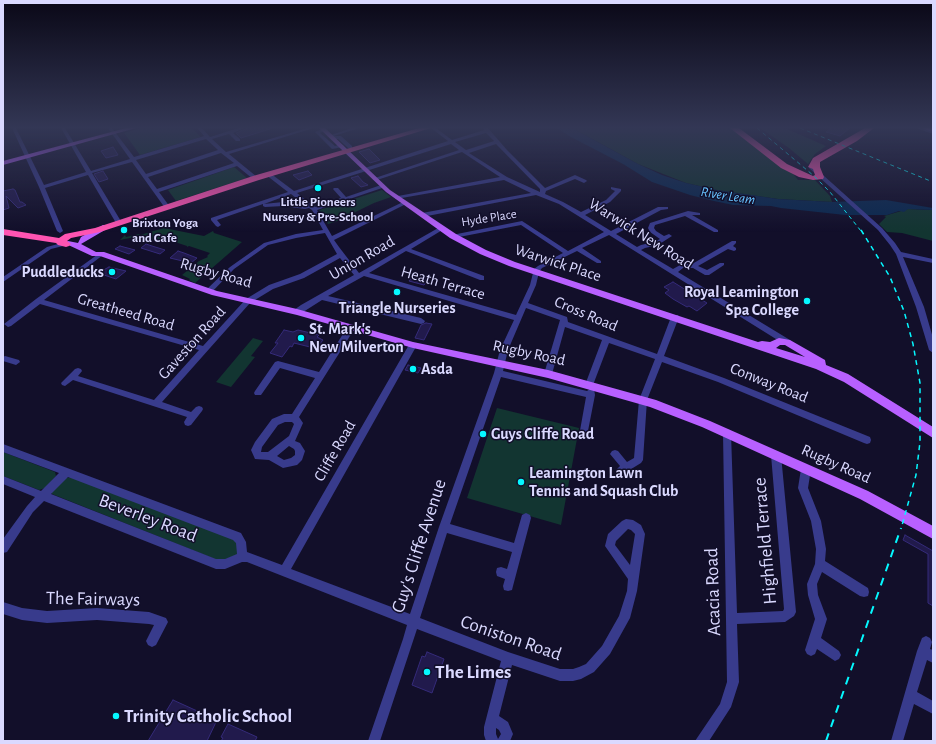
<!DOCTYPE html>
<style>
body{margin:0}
#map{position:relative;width:936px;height:744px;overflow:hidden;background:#120f2a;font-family:"Alegreya Sans",sans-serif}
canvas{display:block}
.frame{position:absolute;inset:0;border:4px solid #dad9ff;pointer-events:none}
</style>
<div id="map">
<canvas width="936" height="744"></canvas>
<div class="frame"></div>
</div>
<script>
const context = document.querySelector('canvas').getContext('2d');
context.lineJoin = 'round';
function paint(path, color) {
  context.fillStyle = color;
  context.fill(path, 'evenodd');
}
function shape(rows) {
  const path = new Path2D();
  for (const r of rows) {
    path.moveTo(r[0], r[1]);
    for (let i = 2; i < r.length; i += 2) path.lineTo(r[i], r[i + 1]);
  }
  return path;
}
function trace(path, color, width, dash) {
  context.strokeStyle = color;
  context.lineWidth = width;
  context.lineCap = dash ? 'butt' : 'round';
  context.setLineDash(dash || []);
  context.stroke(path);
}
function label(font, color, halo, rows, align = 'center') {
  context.font = font + ' "Alegreya Sans",sans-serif';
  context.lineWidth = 3;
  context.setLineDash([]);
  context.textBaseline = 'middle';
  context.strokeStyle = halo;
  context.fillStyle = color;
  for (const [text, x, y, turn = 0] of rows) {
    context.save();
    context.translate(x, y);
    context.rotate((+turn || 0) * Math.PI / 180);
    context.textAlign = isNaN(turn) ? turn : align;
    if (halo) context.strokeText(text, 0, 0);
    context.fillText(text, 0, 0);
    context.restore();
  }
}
paint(shape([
 [140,128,192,128,201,137,140,155,124,133],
 [572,128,731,128,791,171,798,180,815,180,830,196,832,202,778,199,717,190,686,183,638,164],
 [760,128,785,128,826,146,815,154,808,164,789,148],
 [234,167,247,178,176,201,168,190],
 [382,190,391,197,374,203,335,222,328,224,319,210],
 [908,209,933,210,933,241,902,233,887,232,879,224,886,217,884,216],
 [164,228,204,236,213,231,214,233,242,242,195,283,189,280,190,279,182,275,199,261,208,257,207,256,210,253,189,246,187,247,187,246,172,241,168,243,135,237,120,240,125,235,126,237,139,234,140,235],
 [253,338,263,341,251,356,255,357,231,387,216,382],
 [497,408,579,428,561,525,467,498],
 [3,452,55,472,56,476,45,488,39,490,3,476],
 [71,477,236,540,239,549,237,555,220,561,52,494,52,491,66,478]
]), '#123531');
paint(shape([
 [557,128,572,128,638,164,662,175,686,183,717,190,778,199,832,202,886,200,933,208,933,210,908,209,904,212,899,211,887,215,845,215,781,208,771,206,733,205,714,201,690,195,652,182,623,164,569,136]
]), '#0a284f');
const building = shape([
 [248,128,270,128,270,129,241,138,236,133,248,128],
 [831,128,850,128,840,136,826,132,831,128],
 [113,147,118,155,106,158,101,151,113,147],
 [369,149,380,160,370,163,359,152,369,149],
 [103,171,108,179,99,182,94,174,103,171],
 [308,171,312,175,299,180,293,175,308,171],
 [358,176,363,182,368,185,361,187,351,178,358,176],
 [13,189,15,190,20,202,22,202,26,205,18,208,6,196,9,208,3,210,3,191,13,189],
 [146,244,152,246,165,250,160,254,141,248,146,244],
 [120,246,135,250,129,254,115,249,120,246],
 [178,251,184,253,197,258,191,263,170,258,178,251],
 [109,267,126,271,116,279,98,273,109,267],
 [415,273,428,277,426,279,429,279,424,285,409,281,415,273],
 [673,282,707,303,697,311,689,306,687,307,673,299,665,293,669,290,664,287,673,282],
 [426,323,432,324,424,340,415,338,421,325,426,323],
 [284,330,293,332,298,330,319,335,317,337,323,340,319,345,312,344,310,347,294,343,292,347,290,346,282,357,270,353,278,343,275,343,284,330],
 [408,365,421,368,418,373,405,370,408,365],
 [905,535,933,551,933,606,928,603,928,554,903,540,905,535],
 [427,652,444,659,432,693,412,685,422,656,425,657,427,652],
 [173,700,217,720,207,741,148,741,173,700],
 [228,724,257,737,255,741,221,741,223,738,221,737,228,724]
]);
paint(building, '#211a4c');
trace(building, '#352b7a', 1);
paint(shape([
 [12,128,16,128,44,185,86,172,61,128,65,128,91,171,130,159,108,128,112,128,134,157,204,136,197,128,202,128,210,137,238,128,245,128,233,133,240,139,240,141,236,141,229,134,212,139,226,152,307,128,314,128,229,154,257,177,257,179,253,179,237,166,159,192,170,207,167,209,165,208,132,162,92,173,122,223,119,225,116,223,88,175,45,188,63,231,60,233,57,231,39,187,12,128],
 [206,139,218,150,146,174,136,160,206,139],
 [221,153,234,163,157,189,148,177,221,153],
 [352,128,359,128,334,136,341,136,352,146,352,148,348,148,338,139,331,139,331,137,328,136,352,128],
 [431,128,436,128,452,140,484,130,483,128,488,128,507,150,545,188,575,175,586,180,587,181,584,183,575,179,546,191,545,194,563,202,581,212,606,200,615,191,611,189,611,187,621,189,621,191,610,202,585,215,611,231,658,207,668,207,668,209,661,210,616,234,637,247,641,245,654,242,660,239,650,232,648,228,650,223,688,211,700,213,700,215,692,215,718,230,718,232,714,232,685,216,655,225,654,228,656,231,664,236,669,234,672,236,658,245,645,248,641,250,673,269,682,264,692,264,732,241,736,241,736,243,733,246,736,248,736,250,734,251,728,249,698,266,707,270,720,263,724,263,724,265,709,275,705,275,693,268,683,268,678,272,790,340,791,342,790,344,784,344,609,235,582,248,601,261,601,263,597,263,577,251,542,268,539,272,536,285,528,303,567,317,568,322,657,354,671,317,672,315,678,315,679,317,664,356,724,378,870,437,871,440,870,443,867,444,864,443,718,382,662,362,647,400,643,460,641,463,623,474,620,475,617,474,615,471,620,466,610,454,612,451,615,450,618,451,627,462,634,458,639,400,655,359,609,343,593,385,592,387,589,388,586,387,585,385,602,340,565,327,552,374,551,376,545,376,544,374,560,320,526,308,508,350,503,371,587,391,591,388,594,389,595,395,587,436,586,439,583,440,580,439,579,436,586,397,501,377,450,524,514,543,522,515,526,513,530,515,531,518,513,586,512,590,508,591,504,590,503,586,505,579,497,576,496,572,497,568,501,567,507,569,512,552,447,533,420,618,508,652,560,669,573,669,579,667,586,664,602,646,619,616,627,591,628,579,605,546,608,534,622,521,626,519,633,520,641,525,645,534,637,591,630,618,610,654,594,672,581,679,573,681,560,681,512,665,499,716,508,722,513,734,510,741,486,741,484,735,484,727,501,661,417,629,380,741,368,741,403,639,407,625,247,562,242,562,225,569,216,569,44,501,33,512,7,552,3,553,3,539,27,506,35,497,3,484,3,476,41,491,59,473,3,452,3,444,241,533,246,542,247,552,282,565,410,343,413,342,417,345,291,569,410,614,439,527,494,373,500,350,514,320,364,276,328,296,421,318,425,321,424,323,421,324,322,300,300,314,294,314,293,312,294,310,301,305,354,275,340,258,304,278,273,289,250,303,162,402,191,412,196,407,199,406,202,407,203,409,202,411,191,425,188,426,185,425,184,422,187,417,73,380,65,386,62,385,61,383,75,369,78,368,81,369,82,371,78,376,154,400,199,350,40,304,11,326,8,327,4,324,36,299,101,252,103,253,103,255,44,300,203,346,246,299,269,285,300,274,337,254,325,233,296,238,268,245,234,269,211,293,207,293,206,291,207,289,230,267,264,243,296,234,323,230,312,210,309,208,305,209,283,206,265,207,263,206,263,204,217,220,221,225,218,227,216,226,211,220,211,218,288,192,266,175,266,173,270,173,294,191,448,141,431,128],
 [486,133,494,141,466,150,455,142,486,133],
 [451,144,459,150,372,179,377,180,462,152,500,177,398,196,395,198,396,199,504,180,531,193,422,213,419,215,422,217,536,195,559,204,604,232,568,251,522,221,452,235,452,237,454,238,521,225,563,253,538,266,534,269,530,285,516,315,369,273,406,251,480,280,484,280,484,276,411,249,444,229,444,227,440,227,359,273,339,247,334,240,408,203,403,202,332,236,317,210,385,187,385,185,381,185,346,197,338,188,334,188,333,189,341,198,315,207,297,193,451,144],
 [496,144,540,189,540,192,507,177,469,153,496,144],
 [291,194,305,205,283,202,264,204,291,194],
 [68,477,233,540,236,543,237,554,225,559,216,559,51,494,68,477],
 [628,529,631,530,635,534,630,565,615,545,616,541,628,529],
 [496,728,499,730,501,734,498,739,496,734,496,728],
 [916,128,923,128,933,131,933,134,916,128],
 [322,129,326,130,320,133,335,146,341,144,344,146,343,147,332,149,315,132,322,129],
 [809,166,813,166,882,228,895,243,901,252,933,259,933,263,903,257,924,307,933,338,933,353,929,350,916,307,896,254,890,245,878,230,809,168,809,166],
 [65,242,68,244,67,245,51,249,3,282,3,277,47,247,65,242],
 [351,325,355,328,299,417,303,423,295,441,300,443,305,451,302,460,297,465,283,468,269,460,255,459,251,450,255,442,272,419,284,414,292,414,315,378,280,368,261,395,255,395,254,393,255,391,275,362,278,361,319,372,348,326,351,325],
 [285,422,292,422,294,424,289,436,268,452,261,452,262,447,278,425,285,422],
 [289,446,294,449,295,451,295,455,291,458,284,460,277,456,289,446],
 [5,356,19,360,20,362,16,365,3,361,3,357,5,356],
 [727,429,730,430,731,433,737,613,783,611,784,609,771,455,773,452,776,451,779,452,781,455,796,612,794,616,785,622,737,624,739,682,731,707,709,741,695,741,720,704,727,682,723,433,724,430,727,429],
 [806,465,809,466,811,469,808,488,821,521,826,549,825,561,868,588,869,592,868,596,864,597,860,596,822,572,817,584,818,595,827,619,821,638,839,651,841,655,839,659,835,661,817,649,815,654,811,656,807,654,805,650,815,619,808,595,807,584,815,564,816,549,811,521,798,488,801,469,803,466,806,465],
 [3,602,22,608,47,611,97,608,149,612,166,618,168,622,156,645,152,647,148,645,146,641,154,625,149,624,97,620,47,623,22,620,3,614,3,602],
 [926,636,930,638,932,642,930,649,933,650,933,663,927,660,917,692,933,701,933,714,914,704,903,741,891,741,917,651,922,638,926,636]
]), '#383b8c');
paint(shape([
 [126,128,136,128,3,165,3,161,126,128],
 [319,128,325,128,390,190,456,234,486,250,515,262,758,342,762,341,770,342,779,338,790,340,825,360,826,365,848,374,933,427,933,438,844,382,816,369,509,266,480,254,450,238,386,192,319,128],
 [780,345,785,345,805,357,776,348,780,345],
 [923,128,933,128,933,132,924,129,923,128],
 [103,225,106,225,110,227,81,244,96,252,104,252,217,291,297,309,413,342,548,370,656,400,710,421,868,491,933,526,933,539,860,499,702,427,650,407,548,378,413,348,297,315,212,295,100,256,92,256,64,243,68,241,78,243,81,237,103,225]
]), '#b860ff');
paint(shape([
 [419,128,431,128,259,180,100,232,71,238,67,241,71,244,69,246,66,247,58,245,56,243,3,235,3,229,59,238,65,234,95,228,253,176,419,128],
 [730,128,739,128,787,164,813,176,815,175,813,169,808,167,813,158,865,128,874,128,857,141,820,162,820,167,824,177,823,179,813,180,799,177,781,168,730,128]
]), '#ff54b2');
trace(shape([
 [757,128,814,176,830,192,861,231],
 [800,128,933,182]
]), '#05f8ff', 1, [4, 3.5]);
trace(shape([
 [861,230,890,277,904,311,913,344,920,383,920,442,916,475,901,529]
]), '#05f8ff', 1.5, [5, 4.5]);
trace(shape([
 [826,741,901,528]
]), '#05f8ff', 2, [8, 7]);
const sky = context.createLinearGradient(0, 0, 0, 232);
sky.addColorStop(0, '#0a0817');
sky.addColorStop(0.55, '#333755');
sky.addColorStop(1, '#33375500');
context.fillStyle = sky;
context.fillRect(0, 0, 936, 232);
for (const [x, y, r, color] of [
 [318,188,4,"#05f8ff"],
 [124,230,4,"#05f8ff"],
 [112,272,4,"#05f8ff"],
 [397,292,4,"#05f8ff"],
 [807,301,4,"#05f8ff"],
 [301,338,4,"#05f8ff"],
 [413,369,4,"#05f8ff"],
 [483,434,4,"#05f8ff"],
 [521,482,4,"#05f8ff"],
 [427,672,4,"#05f8ff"],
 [116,716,4,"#05f8ff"]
]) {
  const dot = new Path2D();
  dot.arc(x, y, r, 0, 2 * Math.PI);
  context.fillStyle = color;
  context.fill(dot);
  trace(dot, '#120f2a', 1.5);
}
label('bold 13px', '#dad9ff', '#120f2a', [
 ["Little Pioneers",318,202],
 ["Nursery & Pre-School",318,217],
 ["Brixton Yoga",132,223,"left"],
 ["and Cafe",132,238,"left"]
]);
label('13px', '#dad9ff', '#120f2a', [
 ["Hyde Place",489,218,-9]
]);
label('italic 14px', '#67c3ff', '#120f2a', [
 ["River Leam",728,196,9]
]);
label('16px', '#dad9ff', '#120f2a', [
 ["Warwick New Road",641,234,32],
 ["Union Road",362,258,-30],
 ["Warwick Place",558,263,18],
 ["Rugby Road",216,273,16],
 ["Heath Terrace",443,283,16],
 ["Greatheed Road",126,312,16],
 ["Cross Road",586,314,23],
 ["Gaveston Road",192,343,-48],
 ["Rugby Road",529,353,12],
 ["Conway Road",769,383,22],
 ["Cliffe Road",335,451,-60],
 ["Rugby Road",836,464,24]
]);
label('bold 16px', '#dad9ff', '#120f2a', [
 ["Puddleducks",104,272,"right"],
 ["Royal Leamington",799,292,"right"],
 ["Spa College",799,310,"right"],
 ["Triangle Nurseries",397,308,"center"],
 ["St. Mark's",309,329],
 ["New Milverton",309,347],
 ["Asda",421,369],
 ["Guys Cliffe Road",491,434],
 ["Leamington Lawn",529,473],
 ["Tennis and Squash Club",529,491]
], 'left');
label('19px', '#dad9ff', '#120f2a', [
 ["Beverley Road",148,518,21],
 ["Highfield Terrace",765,541,-95],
 ["Guy's Cliffe Avenue",419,546,-72],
 ["Acacia Road",713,592,-92],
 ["The Fairways",93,599,1],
 ["Coniston Road",511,638,19]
]);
label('bold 19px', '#dad9ff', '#120f2a', [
 ["The Limes",435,672],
 ["Trinity Catholic School",124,716]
], 'left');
</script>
